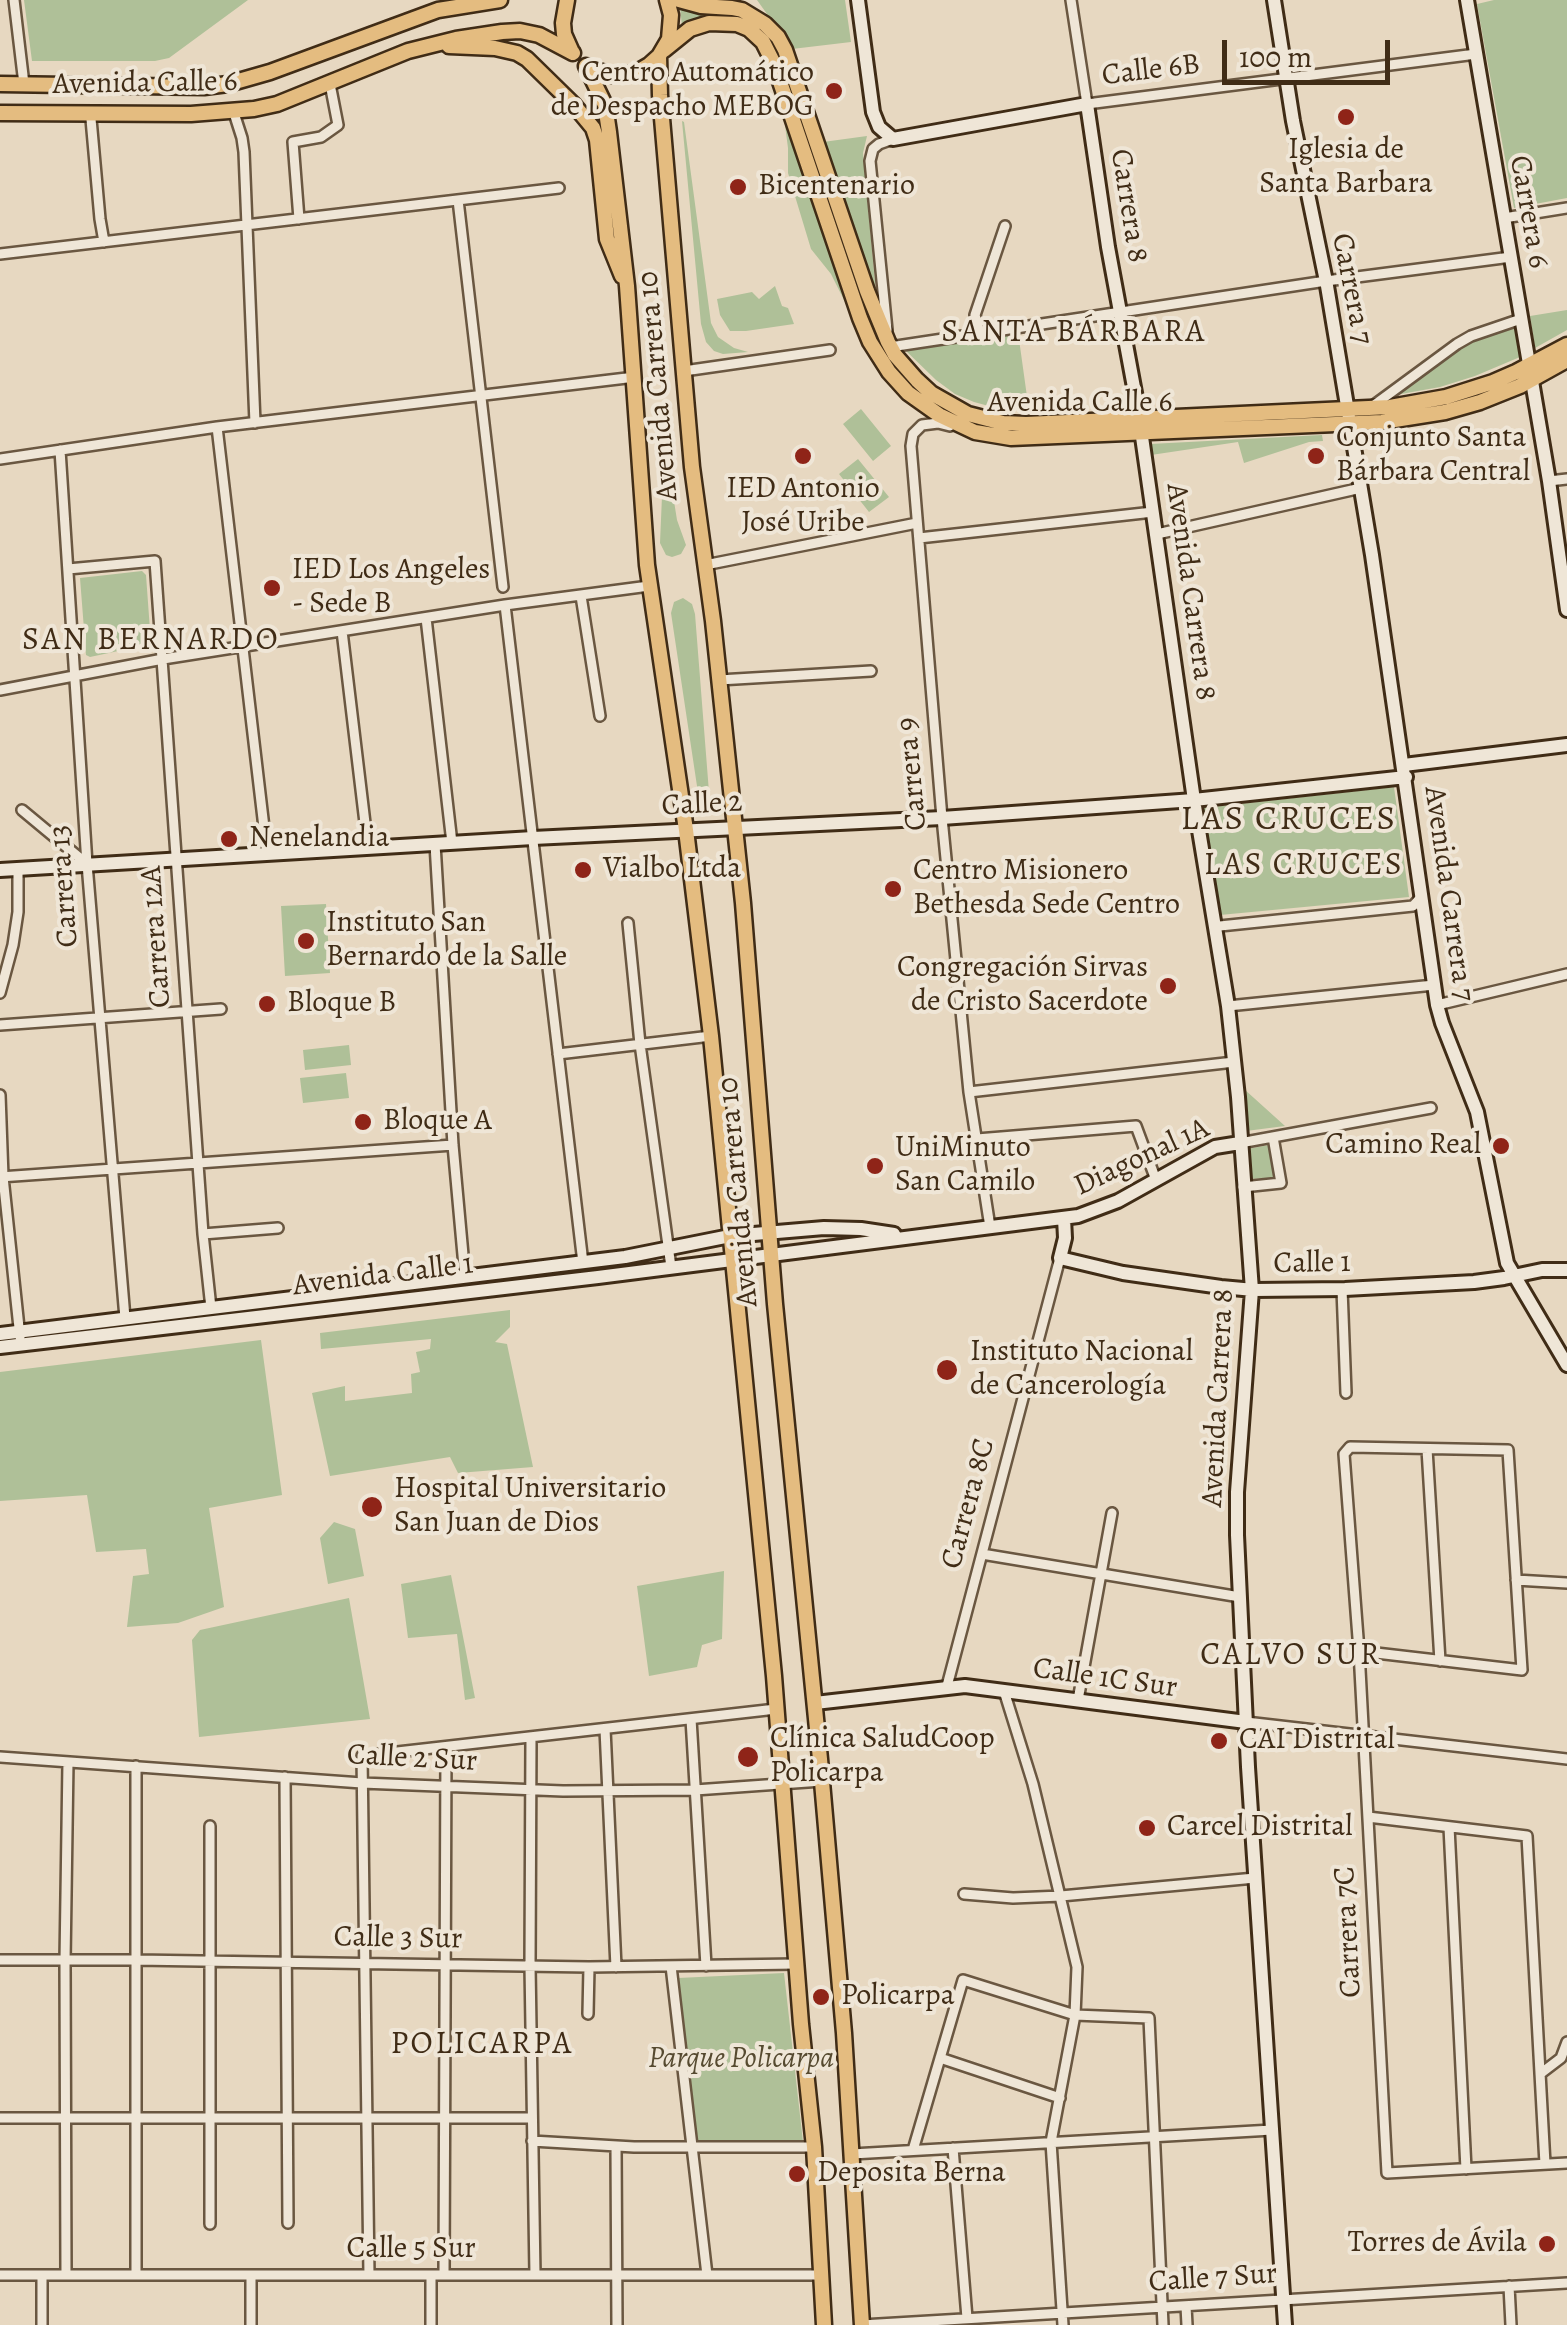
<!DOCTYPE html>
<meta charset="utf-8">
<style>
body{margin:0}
#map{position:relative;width:1567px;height:2325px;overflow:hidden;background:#e7d8c1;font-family:Alegreya,serif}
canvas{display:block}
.scale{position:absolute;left:1222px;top:40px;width:168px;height:45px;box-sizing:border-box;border:5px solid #402c16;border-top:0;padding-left:12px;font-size:30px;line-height:35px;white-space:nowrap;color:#402c16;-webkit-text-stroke:8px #efe6d7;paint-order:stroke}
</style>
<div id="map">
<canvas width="1567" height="2325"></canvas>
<div class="scale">100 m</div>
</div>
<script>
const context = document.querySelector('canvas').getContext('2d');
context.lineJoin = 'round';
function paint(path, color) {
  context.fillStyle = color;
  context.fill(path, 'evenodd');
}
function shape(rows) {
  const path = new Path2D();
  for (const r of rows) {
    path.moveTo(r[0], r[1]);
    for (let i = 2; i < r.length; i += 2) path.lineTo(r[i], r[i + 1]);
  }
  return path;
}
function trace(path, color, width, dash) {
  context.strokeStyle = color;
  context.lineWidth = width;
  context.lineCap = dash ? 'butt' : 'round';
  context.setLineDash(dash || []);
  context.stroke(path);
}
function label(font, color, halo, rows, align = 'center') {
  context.font = font + ' Alegreya,serif';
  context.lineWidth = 8;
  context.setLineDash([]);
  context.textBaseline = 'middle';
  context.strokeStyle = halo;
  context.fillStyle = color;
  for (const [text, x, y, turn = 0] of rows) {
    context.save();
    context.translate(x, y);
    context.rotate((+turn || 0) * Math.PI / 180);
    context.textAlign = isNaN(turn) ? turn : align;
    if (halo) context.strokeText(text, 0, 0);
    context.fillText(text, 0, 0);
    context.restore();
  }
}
paint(shape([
 [24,0,248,0,169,58,155,61,32,61],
 [757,0,845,0,851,42,792,49],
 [1494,0,1567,0,1567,198,1514,208,1477,4],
 [680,6,726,12,754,20,775,44,784,61,873,325,883,348,897,368,918,388,939,404,1029,429,1030,433,987,429,958,419,915,392,893,370,869,327,779,62,739,19,726,16,711,17,682,27],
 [783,110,854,320,831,274,811,249,788,173,788,148],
 [682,121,684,122,711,323,718,337,734,348,748,352,723,354,714,351,706,342,701,324],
 [867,136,863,153,876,293,823,142],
 [775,286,782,306,788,308,794,324,746,331,730,331,720,315,717,299,752,292,759,299],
 [1567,310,1567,330,1535,348,1530,316],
 [1516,323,1520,357,1475,376,1440,387,1390,396,1462,345],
 [1018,332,1029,411,1000,409,974,402,955,394,936,380,903,348],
 [861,409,891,446,873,461,843,424],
 [1322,435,1323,441,1309,442,1244,463,1238,442,1151,455,1150,444],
 [858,459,889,497,869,512,839,474],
 [673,495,677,520,686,545,681,554,672,557,666,555,660,543,662,496],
 [142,571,146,575,151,644,90,657,86,655,80,578],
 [683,598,692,604,695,614,710,805,700,806,671,613,674,602],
 [1394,787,1409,897,1220,915,1203,808],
 [326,904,330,973,285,976,281,906],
 [349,1045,351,1065,305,1070,303,1050],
 [346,1073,349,1098,303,1103,300,1078],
 [1244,1089,1285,1126,1246,1131],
 [1269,1145,1274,1178,1249,1179,1247,1149],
 [510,1310,510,1327,495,1342,507,1344,533,1467,458,1473,450,1457,330,1476,312,1393,345,1386,345,1401,412,1393,411,1374,420,1372,416,1352,430,1349,431,1339,321,1349,320,1333],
 [261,1340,282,1495,209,1508,224,1607,178,1623,127,1627,133,1576,149,1574,146,1549,96,1552,87,1495,0,1501,0,1372],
 [334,1522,355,1529,364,1576,328,1584,320,1538],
 [724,1571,722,1639,702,1645,697,1667,649,1676,637,1586],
 [451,1575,475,1698,465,1700,457,1634,408,1638,401,1584],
 [349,1598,370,1719,199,1737,192,1640,200,1630],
 [784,1973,803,2142,697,2143,678,1978]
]), '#afc098');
const street = shape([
 [14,0,24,84],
 [1071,0,1087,104,1476,54],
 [94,112,91,119,100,219,104,242],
 [234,113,242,138,244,152,255,423],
 [458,200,503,587],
 [1504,218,1567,208],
 [299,219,293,142,321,137,338,125,331,89],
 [0,254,559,188],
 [887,330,870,161,873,149,879,144,893,139],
 [980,334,975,315,1005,226],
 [890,347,1326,281,1511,257],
 [684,371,830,350],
 [1370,408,1457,344,1471,336,1521,319],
 [950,426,938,423,922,425,913,434,911,446,942,818,969,1092,990,1227],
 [217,427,267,853],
 [60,450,87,864,125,1318],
 [0,459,217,427,635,377],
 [1549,481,1567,479],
 [1157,534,1361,488],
 [919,538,1153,512],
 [705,565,917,523],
 [68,569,155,561,203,1234,211,1308],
 [581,596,600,716],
 [505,605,583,1263],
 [426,618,452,843],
 [342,631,368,848],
 [719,680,871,671],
 [0,690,163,659,505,605,649,586],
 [22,810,87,864],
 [435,844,453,1145,465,1277],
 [628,923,640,1044,671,1267],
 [1220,926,1413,906,1422,896],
 [0,993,13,945,18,912,18,869],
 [1437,1005,1567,974],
 [1228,1006,1434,985],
 [0,1025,221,1009],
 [558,1054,711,1036],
 [969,1092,1234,1062],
 [0,1095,3,1177,20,1337],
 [977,1139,1136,1126,1156,1180],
 [1240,1143,1431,1108],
 [0,1177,453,1145],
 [1243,1187,1281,1183,1273,1137],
 [203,1234,278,1228],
 [1342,1289,1346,1393],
 [1427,1449,1440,1661],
 [982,1554,1240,1597],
 [1516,1580,1567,1583],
 [1359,1651,1522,1670,1508,1450,1350,1447,1344,1454,1359,1651,1387,2173,1567,2163],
 [947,1686,1060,1258],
 [1004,1691,1033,1784,1077,1967,1075,2015,1051,2142,1063,2325],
 [1078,1700,1112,1513],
 [691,1719,706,1966],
 [1246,1722,1567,1759],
 [605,1729,616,1967],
 [531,1737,530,1966,535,2275],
 [0,1757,362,1783,563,1791,695,1790,822,1781],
 [136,1766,136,2275],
 [285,1777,288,2223],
 [1368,1817,1527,1836,1545,2164],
 [1449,1827,1466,2169],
 [964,1894,1013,1898,1061,1896,1255,1878],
 [0,1960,136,1960,589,1967,796,1964],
 [671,1966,707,2275],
 [588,2014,589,1967],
 [940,2058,1060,2098],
 [1540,2074,1561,2058,1567,2042],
 [0,2118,532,2118],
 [532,2141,634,2147,814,2147],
 [616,2146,617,2325],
 [953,2148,967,2318],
 [913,2150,963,1980,1075,2015,1149,2018,1163,2325],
 [852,2154,1272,2130],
 [210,2224,210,1826],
 [0,2275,822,2275],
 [42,2275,42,2325],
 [66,2275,65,1961,68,1762],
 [369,2275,362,1756,776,1709],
 [431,2275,431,2325],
 [444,2275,446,1747],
 [1509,2286,1511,2325],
 [1186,2306,1187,2325],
 [251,2325,251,2275],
 [862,2325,1567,2283]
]);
const secondary = shape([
 [858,0,873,112,879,127,893,139,1087,104,1108,247,1138,409,1194,800,1228,1006,1238,1097,1252,1290,1237,1492,1237,1535,1248,1767,1285,2325],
 [1274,0,1293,121,1327,286,1372,555,1437,1005,1442,1023,1477,1112,1507,1263,1567,1365],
 [1467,0,1549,481,1567,610],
 [1404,765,1567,745],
 [0,870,533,838,942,818,1194,800,1406,777],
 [1064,1218,1065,1238,1060,1258,1123,1273,1221,1287,1254,1290,1345,1289,1474,1282,1504,1278,1542,1270,1567,1270],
 [0,1334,625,1257,730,1236,824,1228,861,1229,894,1234],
 [0,1347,598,1277,1078,1216,1118,1201,1215,1147,1240,1143],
 [815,1703,965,1686,1246,1722]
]);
const primary = shape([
 [567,0,563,23,564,34,572,52],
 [679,0,701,6,732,8,742,10,765,24,778,37,785,50,867,291,888,342,895,355,917,380,931,393,968,414,1003,423,1026,424,1390,407,1446,397,1493,382,1516,372,1567,345],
 [449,46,495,48,517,53,527,59,574,105,593,128,597,140,607,239,622,276],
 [664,50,690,29,709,23,737,24,749,29,763,42,774,64,860,318,870,342,889,372,908,393,939,415,975,432,1011,438,1382,422,1445,412,1480,402,1520,386,1567,360],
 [659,56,660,95,692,467,713,621,743,903,775,1304,820,1759,844,2033,862,2325],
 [586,66,605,105,609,132,627,286,647,565,686,830,711,1036,774,1676,801,2024,814,2147,824,2325],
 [587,67,611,75,623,75,637,72,649,65,659,56,669,39,671,15,667,0],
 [0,84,204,87,228,84,270,72,438,10,500,0],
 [0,113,191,114,254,109,277,104,408,51,456,39,502,32,520,31,539,35,573,53]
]);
trace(street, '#6a5741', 14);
trace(secondary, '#402c16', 18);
trace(primary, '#402c16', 19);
trace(street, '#efe6d7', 9);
trace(secondary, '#efe6d7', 12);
trace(primary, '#e4bc80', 14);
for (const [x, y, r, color] of [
 [834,91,10,"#8f2418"],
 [1346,117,10,"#8f2418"],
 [738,187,10,"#8f2418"],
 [803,456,10,"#8f2418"],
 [1316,456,10,"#8f2418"],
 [272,588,10,"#8f2418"],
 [229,839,10,"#8f2418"],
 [583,870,10,"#8f2418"],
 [893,889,10,"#8f2418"],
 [306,941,10,"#8f2418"],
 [1168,986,10,"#8f2418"],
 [267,1004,10,"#8f2418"],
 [363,1122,10,"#8f2418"],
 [1501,1146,10,"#8f2418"],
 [875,1166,10,"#8f2418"],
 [947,1370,12,"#8f2418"],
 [372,1507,12,"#8f2418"],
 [1219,1741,10,"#8f2418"],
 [748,1757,12,"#8f2418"],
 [1147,1828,10,"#8f2418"],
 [821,1997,10,"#8f2418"],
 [797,2174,10,"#8f2418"],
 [1547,2244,10,"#8f2418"]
]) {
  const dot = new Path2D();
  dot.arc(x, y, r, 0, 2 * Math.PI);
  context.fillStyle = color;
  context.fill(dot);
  trace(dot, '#efe6d7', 4);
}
label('30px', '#402c16', '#efe6d7', [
 ["Calle 6B",1151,71,-7],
 ["Avenida Calle 6",145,84,-1],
 ["Carrera 8",1128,206,81],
 ["Carrera 6",1528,212,80],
 ["Carrera 7",1351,289,79],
 ["Avenida Carrera 10",659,386,-95],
 ["Avenida Calle 6",1080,404],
 ["Avenida Carrera 8",1190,592,82],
 ["Carrera 9",913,774,-95],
 ["Calle 2",702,805,-3],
 ["Carrera 13",65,886,-94],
 ["Avenida Carrera 7",1448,894,82],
 ["Carrera 12A",157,937,-94],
 ["Diagonal 1A",1142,1158,-25],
 ["Avenida Carrera 10",739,1192,-95],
 ["Calle 1",1312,1264,-1],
 ["Avenida Calle 1",383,1276,-7],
 ["Avenida Carrera 8",1219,1398,-87],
 ["Carrera 8C",969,1504,-75],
 ["Calle 1C Sur",1105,1679,8],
 ["Calle 2 Sur",412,1759,3],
 ["Carrera 7C",1349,1932,-93],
 ["Calle 3 Sur",398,1939,1],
 ["Calle 5 Sur",411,2250],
 ["Calle 7 Sur",1213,2279,-4]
]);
label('30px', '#402c16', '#efe6d7', [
 ["Centro Automático",814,74,"right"],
 ["de Despacho MEBOG",814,108,"right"],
 ["Iglesia de",1346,151,"center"],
 ["Santa Barbara",1346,185,"center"],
 ["Bicentenario",758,187],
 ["Conjunto Santa",1336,439],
 ["Bárbara Central",1336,473],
 ["IED Antonio",803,490,"center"],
 ["José Uribe",803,524,"center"],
 ["IED Los Angeles",292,571],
 ["- Sede B",292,605],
 ["Nenelandia",249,839],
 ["Vialbo Ltda",603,870],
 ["Centro Misionero",913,872],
 ["Bethesda Sede Centro",913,906],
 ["Instituto San",326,924],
 ["Bernardo de la Salle",326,958],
 ["Congregación Sirvas",1148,969,"right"],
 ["de Cristo Sacerdote",1148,1003,"right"],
 ["Bloque B",287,1004],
 ["Bloque A",383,1122],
 ["Camino Real",1481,1146,"right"],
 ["UniMinuto",895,1149],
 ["San Camilo",895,1183],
 ["Instituto Nacional",970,1353],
 ["de Cancerología",970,1387],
 ["Hospital Universitario",394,1490],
 ["San Juan de Dios",394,1524],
 ["Clínica SaludCoop",770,1740],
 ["Policarpa",770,1774],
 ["CAI Distrital",1239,1741],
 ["Carcel Distrital",1167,1828],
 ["Policarpa",841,1997],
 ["Deposita Berna",817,2174],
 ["Torres de Ávila",1527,2244,"right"]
], 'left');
label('italic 30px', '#564a30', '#efe6d7', [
 ["Parque Policarpa",741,2060]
]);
context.letterSpacing = '2.5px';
label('32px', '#402c16', '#efe6d7', [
 ["SANTA BÁRBARA",1074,333],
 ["SAN BERNARDO",151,641],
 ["LAS CRUCES",1304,866],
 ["CALVO SUR",1291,1656],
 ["POLICARPA",482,2045]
]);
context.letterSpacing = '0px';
context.letterSpacing = '2.5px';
label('35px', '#402c16', '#efe6d7', [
 ["LAS CRUCES",1289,820]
]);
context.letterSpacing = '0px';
</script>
